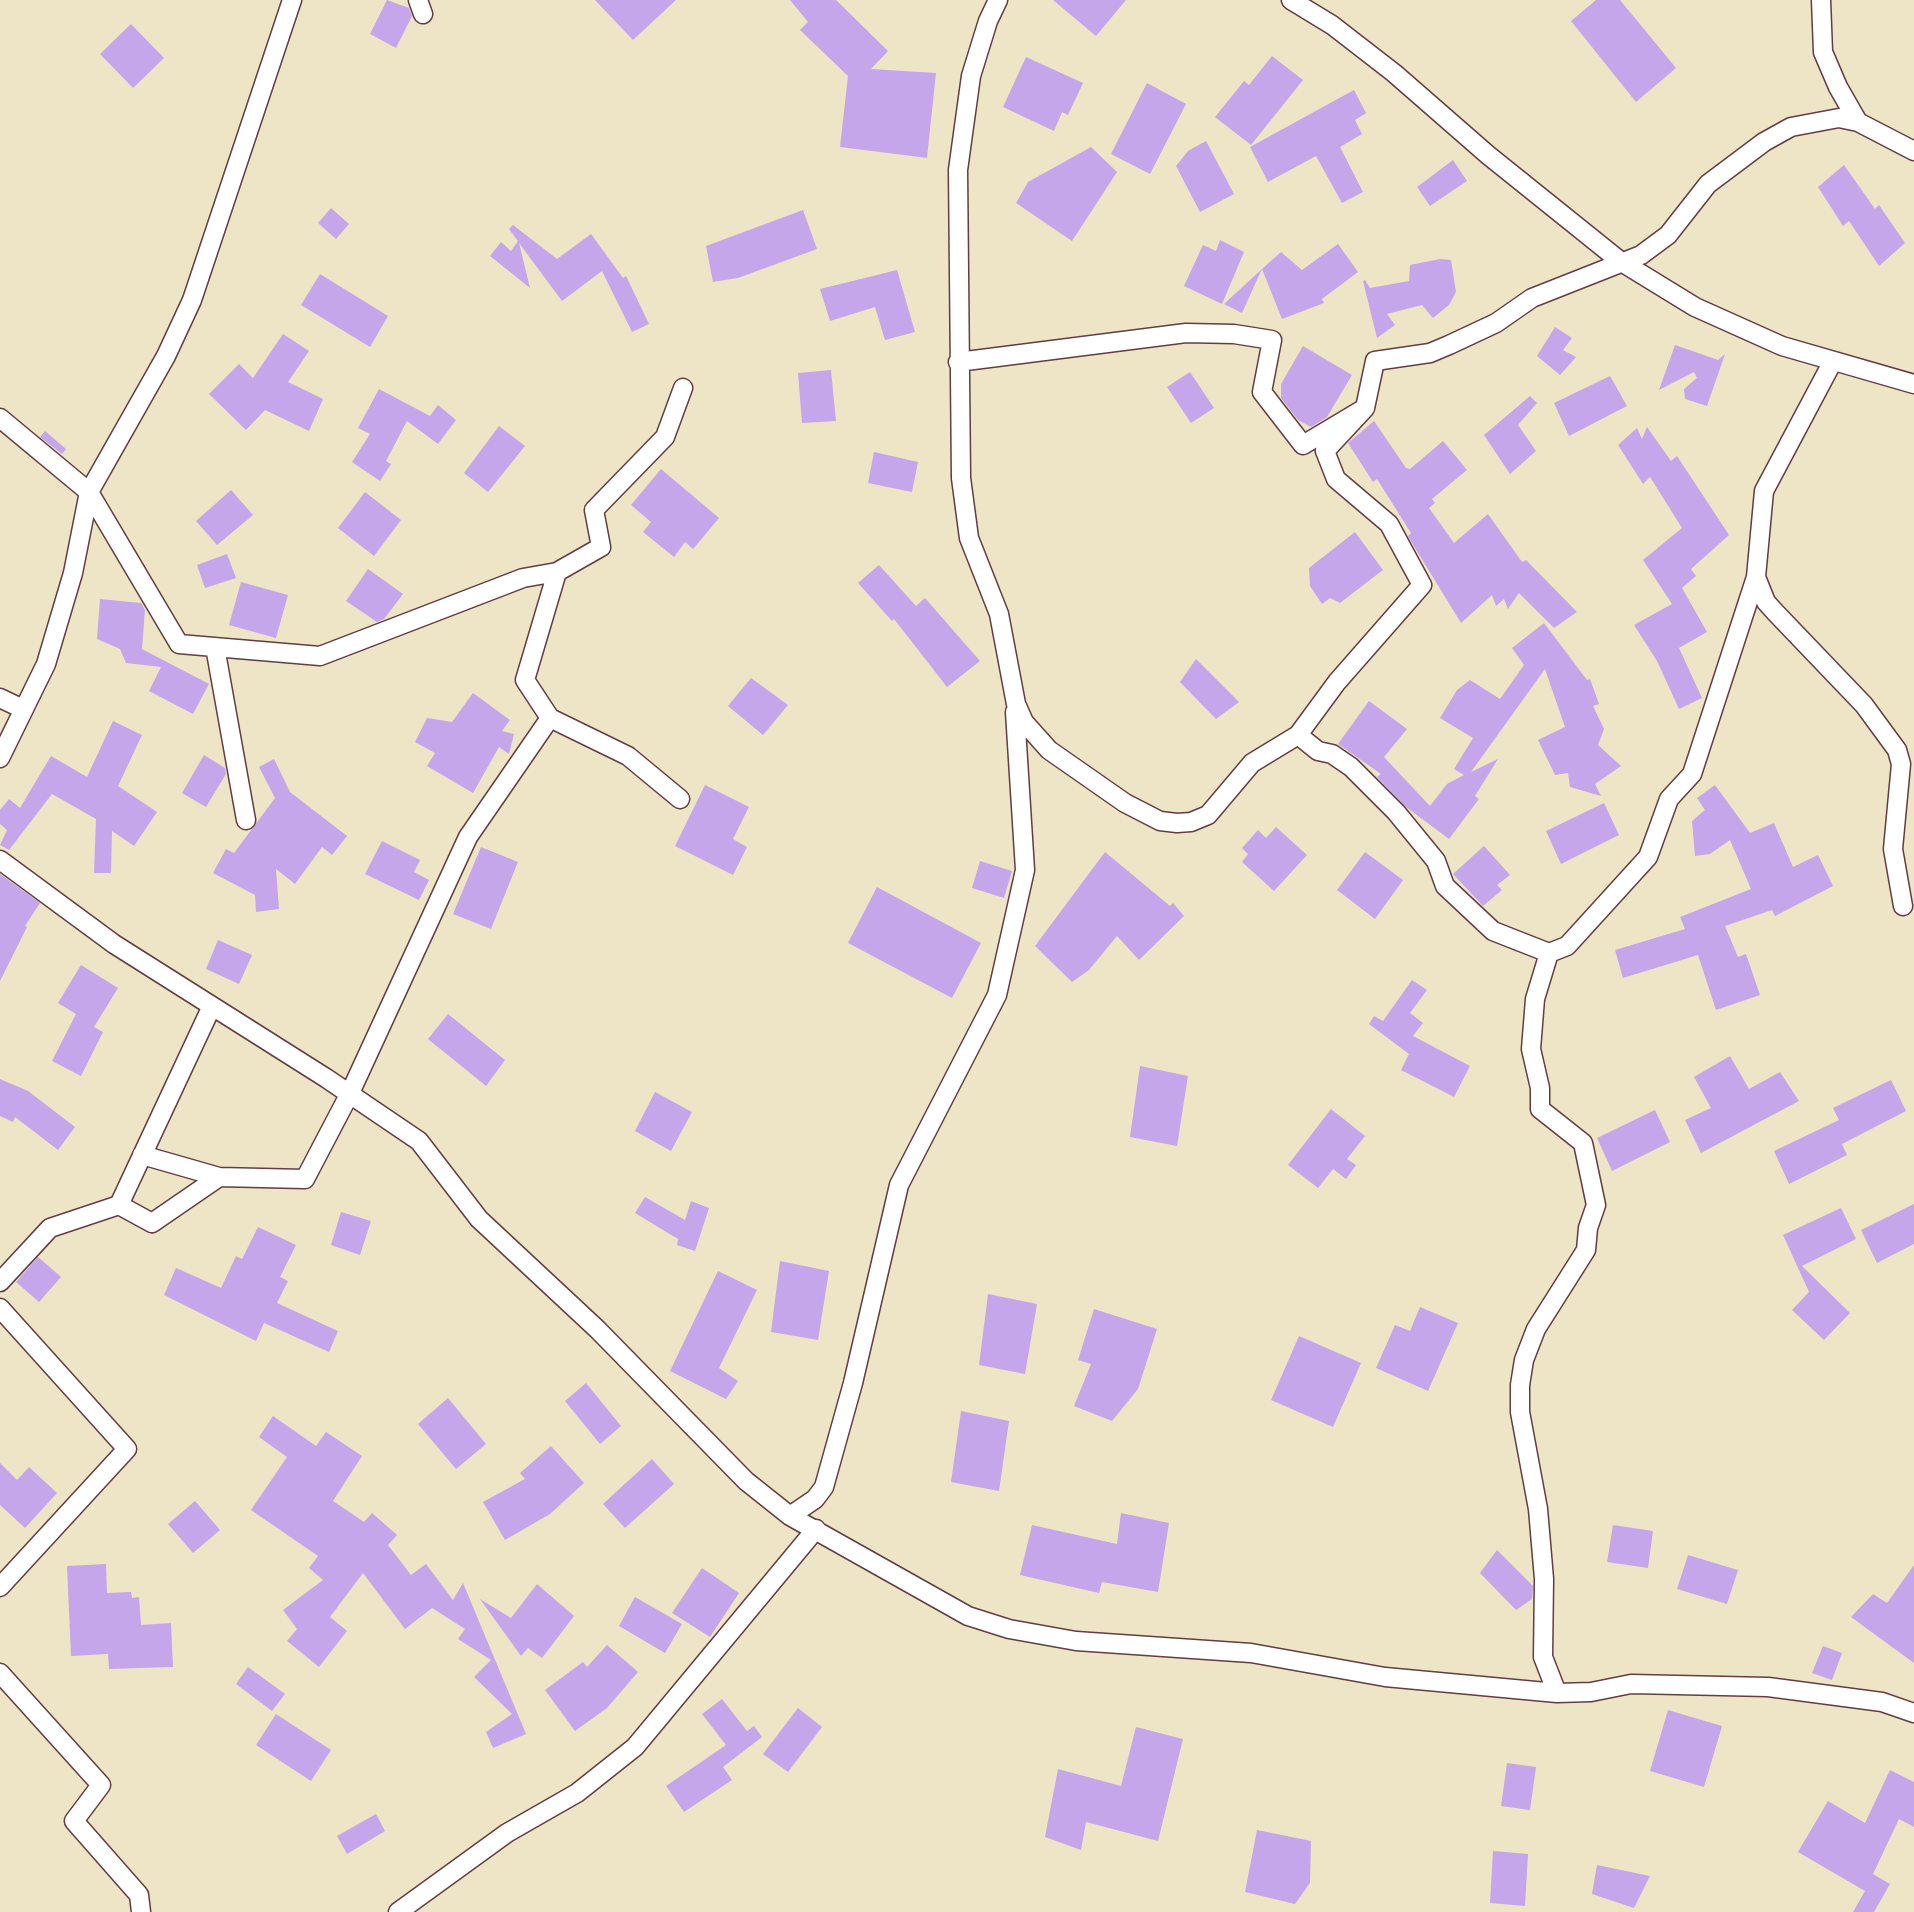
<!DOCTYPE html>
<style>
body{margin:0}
canvas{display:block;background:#eee4c6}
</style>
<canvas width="1914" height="1912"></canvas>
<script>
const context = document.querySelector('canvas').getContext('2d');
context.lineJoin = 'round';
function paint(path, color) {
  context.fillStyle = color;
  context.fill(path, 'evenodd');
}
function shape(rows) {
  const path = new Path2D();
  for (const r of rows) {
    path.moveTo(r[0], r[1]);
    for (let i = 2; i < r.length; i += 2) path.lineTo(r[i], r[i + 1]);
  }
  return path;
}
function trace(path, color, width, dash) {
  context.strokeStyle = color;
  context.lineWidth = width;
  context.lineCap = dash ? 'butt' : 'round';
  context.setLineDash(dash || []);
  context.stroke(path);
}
paint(shape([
 [387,0,409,8,412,16,396,48,370,34],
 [595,0,676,0,633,40],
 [790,0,836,0,888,51,871,69,936,73,927,158,840,147,848,76,800,30,808,22],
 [1053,0,1126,0,1096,36],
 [1596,0,1620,0,1676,68,1636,102,1571,21],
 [131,24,164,58,133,88,100,54],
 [1272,56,1303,80,1251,145,1215,117,1244,81,1249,85],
 [1026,57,1083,83,1068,115,1062,112,1054,131,1003,107],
 [1147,83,1186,104,1150,174,1111,154],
 [1354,90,1366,113,1355,120,1362,134,1340,147,1363,192,1342,203,1316,156,1268,182,1250,147],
 [1206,141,1234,194,1200,212,1176,166,1188,151],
 [1091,147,1117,172,1072,241,1016,203,1028,182],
 [1453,160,1467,181,1430,206,1417,187],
 [1844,165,1875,209,1879,205,1905,243,1879,266,1849,221,1843,226,1818,187],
 [331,208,349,224,336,239,318,223],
 [803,210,817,249,738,278,713,282,706,246],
 [513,225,557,259,591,234,623,278,626,276,649,324,632,332,602,271,562,301,519,243,530,288,490,256,501,242,511,251,518,241,509,229],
 [1220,240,1244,252,1222,304,1184,286,1203,245,1216,251],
 [1338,244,1358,272,1322,299,1324,303,1282,319,1262,269,1281,252,1302,270],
 [1440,259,1451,260,1456,292,1449,305,1433,318,1422,305,1387,314,1395,325,1377,338,1363,281,1365,280,1370,288,1409,281,1410,265],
 [1262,269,1242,313,1224,304],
 [897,270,915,332,885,340,875,307,830,321,820,289],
 [320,274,388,316,370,347,301,305],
 [1555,327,1572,338,1563,350,1576,357,1560,375,1537,356],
 [283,334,309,351,288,382,323,399,309,431,265,410,246,430,209,394,239,364,253,378],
 [1675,345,1718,360,1725,354,1707,406,1685,399,1684,389,1697,378,1694,372,1659,390],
 [1303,346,1352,375,1327,417,1311,427,1298,420,1281,398,1281,384],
 [831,370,836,421,802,423,798,373],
 [1190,372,1214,408,1191,423,1167,387],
 [1610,376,1627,406,1569,436,1554,403],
 [379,389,430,416,438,405,456,420,438,444,407,421,386,461,391,464,380,481,352,462,370,434,358,428],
 [1530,396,1537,403,1518,425,1536,451,1510,474,1484,435],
 [1374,421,1406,468,1410,469,1443,441,1467,470,1432,499,1435,503,1429,508,1454,543,1488,514,1522,562,1526,560,1577,612,1554,628,1519,593,1508,609,1504,599,1496,606,1492,595,1461,623,1412,543,1408,536,1411,533,1377,479,1373,482,1348,443],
 [499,426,525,446,488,492,464,473],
 [1647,427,1671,461,1677,456,1729,535,1691,569,1696,576,1682,588,1707,632,1679,648,1702,698,1679,709,1657,661,1634,625,1672,604,1643,560,1682,528,1650,477,1643,484,1618,445,1637,428,1642,439],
 [45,431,66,449,62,454,40,437],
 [874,452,918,462,912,492,868,483],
 [661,469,719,518,693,549,685,542,674,557,643,532,651,522,631,505],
 [231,490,253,515,217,545,196,521],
 [365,492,401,520,374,556,338,528],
 [1355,532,1383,570,1340,603,1330,598,1322,604,1310,586,1309,568],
 [227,554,236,578,205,588,197,565],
 [879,565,916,606,925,598,980,661,947,687,894,619,892,621,858,583],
 [368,569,403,594,384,619,377,622,346,601],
 [241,582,288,595,276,638,229,625],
 [100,599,141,603,145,610,142,649,209,684,193,714,149,691,161,667,126,663,120,649,97,639],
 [1544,623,1587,680,1590,679,1599,704,1593,706,1604,729,1598,745,1621,766,1595,784,1601,796,1570,787,1568,773,1555,775,1538,740,1565,727,1545,669,1471,772,1498,759,1475,796,1479,799,1449,839,1406,807,1377,777,1381,774,1338,744,1369,701,1407,729,1384,757,1430,806,1447,784,1464,775,1454,769,1473,738,1440,718,1457,690,1470,680,1500,699,1524,665,1512,648],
 [1196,659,1239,702,1216,719,1180,682],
 [751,678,788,705,763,735,728,706],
 [473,693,510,720,502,731,514,734,509,754,499,747,473,793,427,766,435,753,415,742,427,718,452,722],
 [113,721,142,735,118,786,157,812,134,846,112,831,111,873,94,873,96,819,52,794,9,850,0,845,7,830,0,824,0,810,9,799,20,808,51,756,87,777],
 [204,755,225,768,226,774,206,807,182,793],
 [274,759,290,792,347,836,332,855,322,847,295,884,276,869,279,909,256,912,255,895,213,873,226,849,234,853,275,798,259,767],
 [705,785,749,807,733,839,747,847,733,875,675,846],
 [1715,785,1750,833,1774,823,1793,867,1818,855,1833,886,1775,916,1772,910,1725,926,1738,957,1746,954,1760,995,1716,1010,1698,955,1623,978,1615,950,1685,929,1680,917,1751,889,1730,840,1710,854,1695,856,1692,821,1705,810,1697,798],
 [1604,803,1619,835,1561,864,1546,831],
 [1276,827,1307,855,1274,891,1242,862,1248,854,1242,848,1258,830,1266,838],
 [382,841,420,860,414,872,429,880,419,900,365,874],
 [1484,846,1510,875,1497,885,1502,890,1483,906,1453,874],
 [481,847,518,862,491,929,453,914],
 [1105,852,1170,906,1173,903,1184,916,1139,960,1117,936,1089,970,1072,982,1035,946],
 [1365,852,1403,880,1375,919,1337,890],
 [980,861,1012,871,1004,898,972,888],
 [0,874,40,903,25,926,27,927,0,981],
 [877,887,981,943,952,998,848,943],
 [218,940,252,955,239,984,206,969],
 [81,965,118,988,94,1027,103,1032,81,1076,52,1061,76,1014,58,1003],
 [1412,980,1427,990,1410,1013,1423,1023,1413,1036,1470,1066,1454,1097,1401,1070,1409,1054,1369,1024,1374,1016,1383,1021],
 [448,1014,505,1060,486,1086,428,1039],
 [1730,1056,1749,1089,1780,1072,1799,1101,1701,1153,1685,1120,1711,1108,1694,1077],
 [1140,1066,1188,1076,1177,1146,1130,1137],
 [0,1079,28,1091,75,1127,58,1150,15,1117,13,1122,0,1116],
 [1891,1080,1906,1111,1842,1144,1847,1155,1789,1184,1774,1151,1839,1120,1833,1108],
 [655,1092,692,1112,671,1151,635,1131],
 [1331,1109,1365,1136,1347,1159,1356,1165,1346,1179,1333,1169,1318,1188,1288,1165],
 [1655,1110,1670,1142,1612,1171,1597,1138],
 [645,1197,685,1220,691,1201,709,1208,695,1251,677,1245,678,1239,635,1213],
 [1914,1204,1914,1244,1877,1263,1861,1230],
 [1841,1208,1856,1239,1802,1266,1850,1313,1824,1340,1792,1310,1809,1292,1783,1235],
 [341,1212,371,1221,360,1255,331,1245],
 [258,1227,296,1245,280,1277,288,1281,277,1303,338,1331,329,1352,264,1323,256,1341,164,1295,176,1268,221,1288,236,1256,242,1259],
 [38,1257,61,1277,39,1302,16,1282],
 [780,1261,829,1271,818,1340,771,1332],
 [718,1271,757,1290,719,1368,738,1381,726,1399,670,1371],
 [988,1294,1037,1304,1025,1374,979,1365],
 [1420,1307,1458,1323,1428,1391,1376,1368,1395,1325,1410,1331],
 [1094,1309,1157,1329,1138,1389,1112,1421,1074,1406,1091,1364,1078,1360],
 [1299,1336,1361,1363,1333,1427,1271,1400],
 [586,1383,621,1426,600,1444,565,1401],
 [448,1398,486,1444,456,1469,418,1424],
 [961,1411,1009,1421,999,1491,951,1482],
 [273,1416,316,1446,326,1432,362,1456,333,1501,364,1522,372,1513,397,1535,388,1545,411,1575,426,1564,453,1600,463,1583,526,1734,493,1748,486,1732,512,1714,474,1677,491,1660,458,1639,465,1629,432,1608,405,1629,363,1573,330,1617,347,1631,319,1667,287,1641,297,1629,283,1610,323,1580,309,1568,318,1556,251,1510,287,1457,259,1437],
 [551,1446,584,1483,550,1514,505,1540,483,1502,525,1479,520,1473],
 [652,1459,674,1484,625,1528,603,1504],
 [0,1463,17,1480,29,1467,57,1493,25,1528,0,1505],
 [195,1501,220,1530,193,1553,168,1524],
 [1121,1513,1169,1523,1158,1592,1102,1582,1099,1593,1020,1575,1032,1525,1117,1544],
 [1613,1525,1653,1531,1648,1568,1607,1562],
 [1497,1550,1533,1586,1532,1599,1516,1610,1480,1573],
 [1688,1555,1738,1570,1727,1604,1677,1589],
 [106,1564,107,1593,131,1592,132,1598,139,1597,141,1625,171,1623,173,1667,109,1669,108,1654,71,1656,67,1566],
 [1914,1565,1914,1663,1851,1617,1873,1594,1887,1603],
 [702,1568,739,1593,710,1637,672,1613],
 [537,1584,574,1616,542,1658,528,1648,521,1656,480,1599,511,1618],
 [635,1597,682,1624,665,1653,619,1626],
 [607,1645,638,1672,607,1708,575,1731,545,1690,583,1662,587,1667],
 [1823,1646,1842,1653,1832,1680,1812,1673],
 [248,1667,285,1694,272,1711,236,1684],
 [722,1699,747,1731,754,1726,762,1737,723,1767,732,1780,684,1812,666,1786,726,1745,702,1714],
 [798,1708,822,1727,788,1772,763,1754],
 [1668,1710,1722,1726,1704,1787,1650,1771],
 [276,1714,331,1750,311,1781,256,1745],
 [1136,1727,1183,1739,1158,1841,1086,1822,1081,1850,1045,1837,1058,1769,1121,1786],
 [1507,1763,1536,1767,1530,1810,1501,1806],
 [1890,1770,1914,1782,1914,1827,1899,1819,1873,1874,1890,1884,1874,1912,1853,1912,1865,1891,1798,1852,1828,1801,1865,1823],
 [376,1814,385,1831,347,1854,337,1836],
 [1257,1830,1311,1841,1310,1883,1295,1904,1245,1892],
 [1493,1851,1528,1854,1525,1906,1490,1903],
 [1597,1865,1650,1876,1634,1908,1592,1894]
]), '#c6a6ea');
const minor = shape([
 [418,0,423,14],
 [998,0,988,21,971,76,958,170,961,478,969,538,999,614,1016,704,1024,722,1049,750,1125,803,1160,821,1177,823,1191,822,1208,815,1252,763,1298,735,1318,751,1332,754,1351,767,1396,812,1436,861,1445,886,1493,931,1549,953,1535,999,1531,1049,1540,1088,1540,1109,1583,1143,1596,1205,1588,1228,1586,1250,1536,1329,1524,1360,1520,1385,1520,1412,1538,1509,1544,1579,1543,1657,1557,1693],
 [1291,0,1332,25,1394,73,1488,155,1620,261,1695,307,1782,346,1914,384],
 [1821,0,1823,52,1838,87,1858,122],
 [958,362,1186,333,1234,334,1272,340,1262,392,1303,445,1365,408,1325,451,1336,479,1389,524,1422,585,1337,682,1298,735],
 [1365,408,1375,361,1430,353,1449,345,1496,323,1532,298,1641,255,1668,235,1708,184,1764,142,1791,127,1839,118,1858,122,1914,151],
 [0,418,89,492,179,644,320,656,523,578,557,572],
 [1756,577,1766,602,1775,612,1864,705,1897,750,1901,764,1893,849,1903,906],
 [215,647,246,820],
 [0,698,23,709],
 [550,718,525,680,557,572,601,547,594,510,665,437,683,388],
 [0,758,46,664,73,573,89,492,166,356,192,300,292,0],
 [0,860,114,944,326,1078,419,1141,479,1219,597,1329,746,1481,790,1516,968,1616,1009,1629,1076,1641,1251,1653,1385,1677,1557,1693,1591,1692,1631,1684,1768,1687,1882,1702,1914,1713],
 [1549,953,1567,946,1648,857,1669,799,1692,774,1756,577,1764,491,1833,361],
 [142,1155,219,1177],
 [119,1205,211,1008],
 [0,1282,50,1228,119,1205,152,1223,219,1177,305,1179,350,1093,468,837,550,718,628,756,680,799],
 [0,1308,127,1449,0,1587],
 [790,1516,815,1499,824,1487,853,1383,899,1185,997,995,1025,870,1015,712],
 [0,1673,101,1785,74,1821,139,1895,141,1912],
 [398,1912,507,1833,577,1793,635,1747,816,1529]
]);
trace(minor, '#633d42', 21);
trace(minor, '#fff', 18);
</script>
